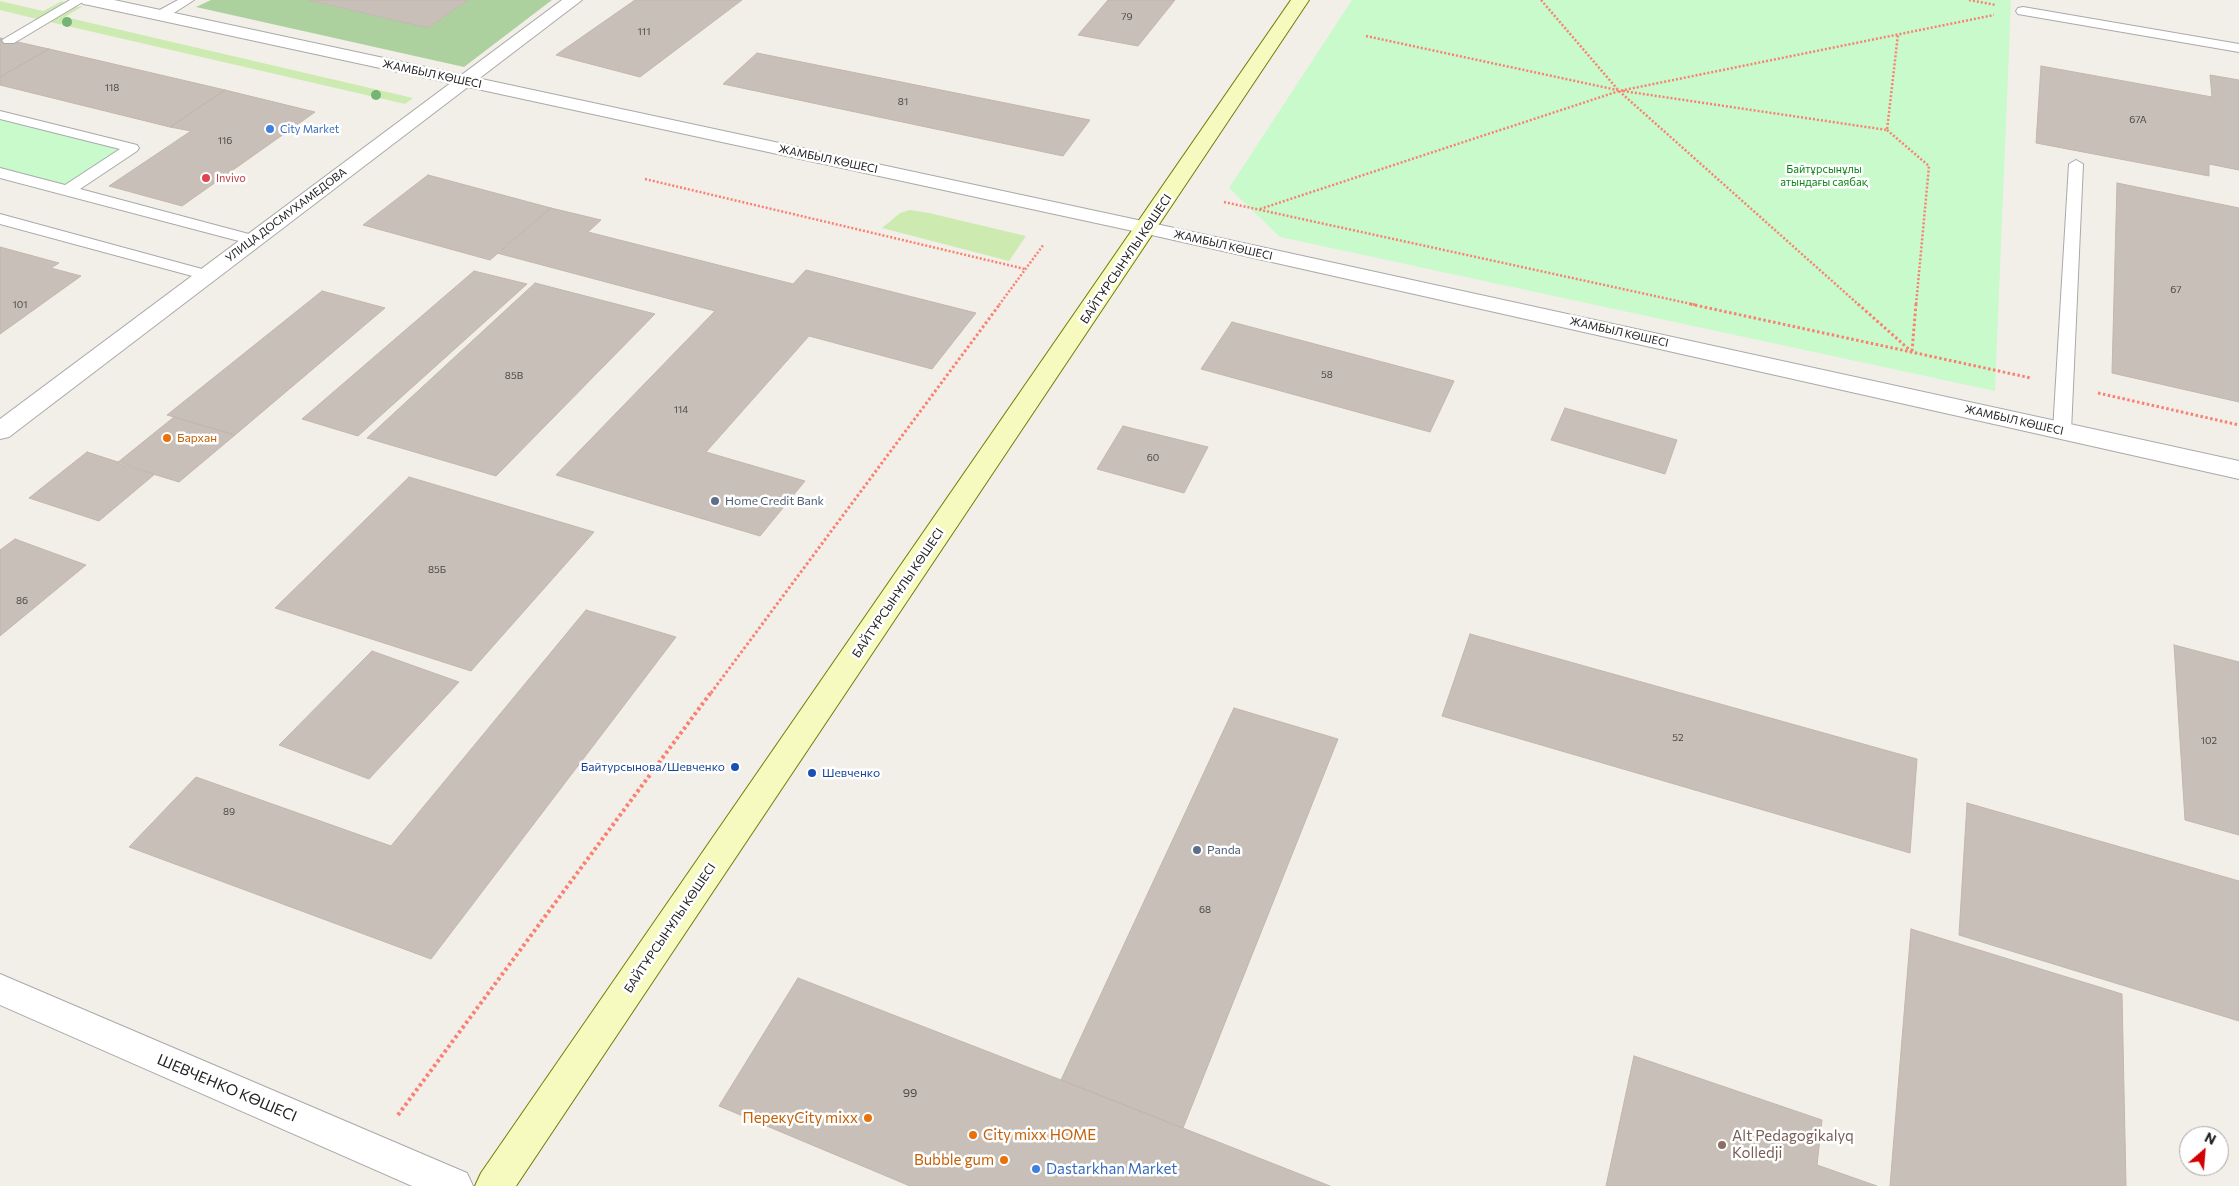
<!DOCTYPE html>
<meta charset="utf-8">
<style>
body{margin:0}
#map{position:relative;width:2239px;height:1186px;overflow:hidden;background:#f2efe9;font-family:Commissioner,sans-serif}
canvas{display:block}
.north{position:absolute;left:2179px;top:1126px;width:50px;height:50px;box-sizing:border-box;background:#fff;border:1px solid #a7a7a7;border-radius:50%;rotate:27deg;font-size:14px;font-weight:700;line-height:20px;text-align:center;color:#222}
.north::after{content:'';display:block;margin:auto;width:18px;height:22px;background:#d40000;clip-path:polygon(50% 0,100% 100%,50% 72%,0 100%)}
</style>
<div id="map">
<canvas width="2239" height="1186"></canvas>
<div class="north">N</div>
</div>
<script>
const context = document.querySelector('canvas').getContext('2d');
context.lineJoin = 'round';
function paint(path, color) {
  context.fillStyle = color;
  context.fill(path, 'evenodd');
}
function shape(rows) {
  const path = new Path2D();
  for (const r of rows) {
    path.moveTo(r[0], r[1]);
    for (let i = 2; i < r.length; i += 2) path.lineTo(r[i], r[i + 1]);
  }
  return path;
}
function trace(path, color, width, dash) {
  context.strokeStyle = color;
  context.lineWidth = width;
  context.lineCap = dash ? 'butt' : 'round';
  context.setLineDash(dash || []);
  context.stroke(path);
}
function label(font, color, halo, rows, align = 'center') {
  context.font = font + ' Commissioner,sans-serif';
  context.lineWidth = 5;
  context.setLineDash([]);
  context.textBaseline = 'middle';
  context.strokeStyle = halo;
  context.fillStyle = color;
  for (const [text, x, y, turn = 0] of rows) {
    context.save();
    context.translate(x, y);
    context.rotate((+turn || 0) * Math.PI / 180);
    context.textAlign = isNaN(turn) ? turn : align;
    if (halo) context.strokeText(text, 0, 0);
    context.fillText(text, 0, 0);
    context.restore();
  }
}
paint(shape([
 [0,1,43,11,62,1,64,3,37,19,0,10],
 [83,6,65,17,413,98,405,104,50,22,76,7],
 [910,210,929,213,1026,236,1009,261,882,228,900,213]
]), '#cdebb0');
paint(shape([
 [211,0,307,0,428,28,468,0,552,0,464,67,196,7]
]), '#add19e');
paint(shape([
 [1352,0,2011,0,1995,391,1280,237,1229,188],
 [0,115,132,148,67,191,0,173]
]), '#c8facc');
const building = shape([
 [308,0,468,0,428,28,308,0],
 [635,0,742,0,640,77,556,55,635,0],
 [1108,0,1175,0,1138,46,1078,35,1108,0],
 [0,38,49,49,0,77,0,38],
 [49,49,105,62,225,90,170,127,0,85,0,77,49,49],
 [757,53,1090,120,1063,156,723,84,757,53],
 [2041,66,2212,97,2210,75,2239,80,2239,170,2209,164,2209,176,2036,143,2041,66],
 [225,90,315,112,182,206,109,186,191,131,170,127,225,90],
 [428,175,551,208,490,260,363,225,428,175],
 [2117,183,2239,208,2239,402,2112,373,2117,183],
 [551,208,601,220,588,232,793,284,806,270,976,313,932,369,809,336,706,452,805,481,760,536,556,475,715,311,497,253,551,208],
 [0,247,59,263,51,268,81,276,0,334,0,247],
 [474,271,527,284,358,436,302,419,474,271],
 [535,283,655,314,496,476,367,438,535,283],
 [322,291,385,308,235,435,167,415,322,291],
 [1232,322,1454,381,1430,432,1201,369,1232,322],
 [1565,408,1677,440,1665,474,1551,440,1565,408],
 [174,417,235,435,179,482,117,463,174,417],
 [1123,426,1208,447,1184,493,1097,469,1123,426],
 [87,452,155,474,99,521,29,498,87,452],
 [409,477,594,532,471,671,275,608,409,477],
 [15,539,86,565,0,636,0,550,15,539],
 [586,610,676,637,431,959,129,847,196,777,391,846,586,610],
 [1470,634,1917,759,1910,853,1442,716,1470,634],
 [2174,645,2239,662,2239,835,2185,820,2174,645],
 [372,651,459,682,369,779,279,745,372,651],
 [1234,708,1338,739,1183,1128,1061,1080,1234,708],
 [1967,803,2239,881,2239,1021,1959,935,1967,803],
 [1911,929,2122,994,2126,1186,1890,1186,1911,929],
 [798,978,1061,1080,1330,1186,910,1186,719,1106,798,978],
 [1634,1056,1822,1120,1817,1165,1877,1186,1606,1186,1634,1056]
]);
paint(building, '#c7bfb8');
trace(building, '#c4b6ab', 1);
const service = shape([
 [70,0,86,0,14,43,4,43,2,40,70,0],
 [178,0,194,0,166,18,156,18,154,15,156,12,178,0],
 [2023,7,2239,44,2239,52,2018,14,2016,11,2018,8,2023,7],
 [0,111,137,145,139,148,137,151,80,189,260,237,262,240,254,245,0,178,0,168,65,185,120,149,0,119,0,111],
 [2076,160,2083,164,2071,431,2068,435,2062,437,2056,435,2053,431,2069,164,2076,160],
 [0,214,213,272,215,275,207,280,0,224,0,214]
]);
const minor = shape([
 [562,0,582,0,9,437,0,439,0,419,562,0]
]);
const tertiary = shape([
 [80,0,114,0,1147,222,2239,461,2239,479,1147,234,89,5,83,4,80,0],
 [0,974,467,1173,473,1186,412,1186,0,1005,0,974]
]);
const secondary = shape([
 [1291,0,1309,0,516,1186,475,1186,481,1173,1291,0]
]);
trace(service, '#a9a9a9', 2);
trace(minor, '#a9a9a9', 2);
trace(tertiary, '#a9a9a9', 2);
trace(secondary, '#707d05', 2);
trace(shape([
 [1541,0,1619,91,1859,305],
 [1969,0,1996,5],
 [1366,36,1617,90],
 [1623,91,1887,130,1898,34],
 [1887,130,1929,166,1916,305],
 [645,179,1025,269],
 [1224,202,1696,305],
 [1260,209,1619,91,1994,15],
 [999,305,1044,244]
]), '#fa8072', 2.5, [2, 2]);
trace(shape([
 [1690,304,2031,378],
 [1858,304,1912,352],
 [1912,351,1916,304],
 [2098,393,2239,425],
 [711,693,1000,304]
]), '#fa8072', 3, [2.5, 2.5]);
trace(shape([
 [398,1115,712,691]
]), '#fa8072', 4, [3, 3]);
paint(service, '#fff');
paint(minor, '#fff');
paint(tertiary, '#fff');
paint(secondary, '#f7fabf');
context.fillStyle = '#74b475';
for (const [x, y] of [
 [67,22],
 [376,95]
]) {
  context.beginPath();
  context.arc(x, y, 5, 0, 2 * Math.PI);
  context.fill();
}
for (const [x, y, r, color] of [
 [270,129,5,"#3f7fe0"],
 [206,178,5,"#e0444e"],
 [167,438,5,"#e8710a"],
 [715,501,5,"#5c6f8a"],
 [735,767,5,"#1a4fb4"],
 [812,773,5,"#1a4fb4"],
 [1197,850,5,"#5c6f8a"],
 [868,1118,5,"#e8710a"],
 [973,1135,5,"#e8710a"],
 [1722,1145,5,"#8d6e63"],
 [1004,1160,5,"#e8710a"],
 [1036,1169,5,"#3f7fe0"]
]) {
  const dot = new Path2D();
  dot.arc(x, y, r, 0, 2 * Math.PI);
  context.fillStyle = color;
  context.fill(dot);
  trace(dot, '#fff', 2);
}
label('10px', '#4b4948', null, [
 ["79",1127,17],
 ["111",644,32],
 ["118",112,88],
 ["81",903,102],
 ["67А",2138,120],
 ["116",225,141],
 ["67",2176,290],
 ["101",20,305],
 ["58",1327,375],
 ["85В",514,376],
 ["114",681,410],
 ["60",1153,458],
 ["85Б",437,570],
 ["86",22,601],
 ["52",1678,738],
 ["102",2209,741],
 ["89",229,812],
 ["68",1205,910]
]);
label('11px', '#222', '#fff', [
 ["ЖАМБЫЛ КӨШЕСІ",432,74,12],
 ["ЖАМБЫЛ КӨШЕСІ",828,159,12],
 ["УЛИЦА ДОСМУХАМЕДОВА",286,215,-37],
 ["ЖАМБЫЛ КӨШЕСІ",1223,245,13],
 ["ЖАМБЫЛ КӨШЕСІ",1619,332,13],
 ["ЖАМБЫЛ КӨШЕСІ",2014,420,13]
]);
label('11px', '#366cbe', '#fff', [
 ["City Market",280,129]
], 'left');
label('11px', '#0c8416', '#fff', [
 ["Байтұрсынұлы",1824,169],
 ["атындағы саябақ",1824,182]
]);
label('11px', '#be3a42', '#fff', [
 ["Invivo",216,178]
], 'left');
label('12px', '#222', '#fff', [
 ["БАЙТҰРСЫНҰЛЫ КӨШЕСІ",1126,259,-56],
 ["БАЙТҰРСЫНҰЛЫ КӨШЕСІ",898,593,-56],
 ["БАЙТҰРСЫНҰЛЫ КӨШЕСІ",670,928,-56]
]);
label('12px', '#c56008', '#fff', [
 ["Бархан",177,438]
], 'left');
label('12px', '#4e5e75', '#fff', [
 ["Home Credit Bank",725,501],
 ["Panda",1207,850]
], 'left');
label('12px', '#164399', '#fff', [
 ["Байтурсынова/Шевченко",725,767],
 ["Шевченко",822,773,"left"]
], 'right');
label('12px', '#4b4948', null, [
 ["99",910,1093]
]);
label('15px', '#222', '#fff', [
 ["ШЕВЧЕНКО КӨШЕСІ",227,1088,23]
]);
label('15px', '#c56008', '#fff', [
 ["ПерекуCity mixx",858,1118],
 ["City mixx HOME",983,1135,"left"],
 ["Bubble gum",994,1160]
], 'right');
label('15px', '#785e54', '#fff', [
 ["Alt Pedagogikalyq",1732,1136],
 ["Kolledji",1732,1153]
], 'left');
label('15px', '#366cbe', '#fff', [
 ["Dastarkhan Market",1046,1169]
], 'left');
</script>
